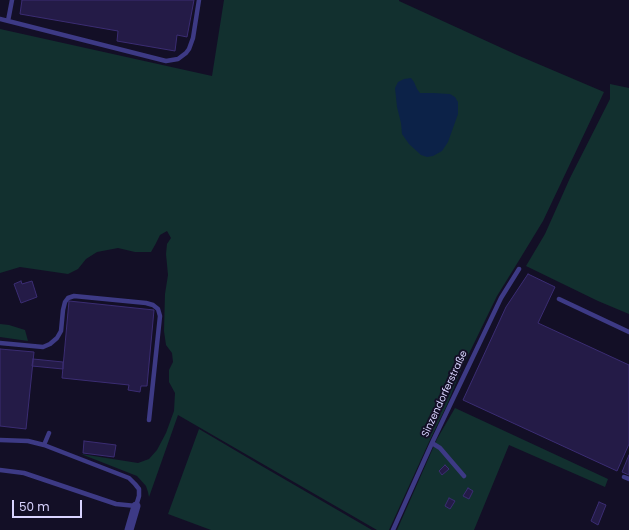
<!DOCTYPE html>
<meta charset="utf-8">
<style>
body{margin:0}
#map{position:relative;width:629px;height:530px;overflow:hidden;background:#130f26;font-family:Poppins,sans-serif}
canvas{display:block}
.scale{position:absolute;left:12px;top:500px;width:70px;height:18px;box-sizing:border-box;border:2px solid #d9d4ff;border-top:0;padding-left:5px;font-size:12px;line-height:14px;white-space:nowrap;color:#d9d4ff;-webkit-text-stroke:3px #130f26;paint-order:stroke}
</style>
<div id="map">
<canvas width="629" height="530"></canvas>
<div class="scale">50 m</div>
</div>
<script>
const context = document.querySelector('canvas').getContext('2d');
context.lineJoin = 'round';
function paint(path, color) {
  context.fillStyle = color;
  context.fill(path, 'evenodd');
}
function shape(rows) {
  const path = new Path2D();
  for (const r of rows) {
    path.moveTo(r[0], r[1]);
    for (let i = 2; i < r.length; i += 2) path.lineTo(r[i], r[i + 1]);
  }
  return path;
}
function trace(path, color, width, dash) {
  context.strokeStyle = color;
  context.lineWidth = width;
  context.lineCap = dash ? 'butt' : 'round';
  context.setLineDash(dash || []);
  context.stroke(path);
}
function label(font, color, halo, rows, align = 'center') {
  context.font = font + ' Poppins,sans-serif';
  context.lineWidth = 4;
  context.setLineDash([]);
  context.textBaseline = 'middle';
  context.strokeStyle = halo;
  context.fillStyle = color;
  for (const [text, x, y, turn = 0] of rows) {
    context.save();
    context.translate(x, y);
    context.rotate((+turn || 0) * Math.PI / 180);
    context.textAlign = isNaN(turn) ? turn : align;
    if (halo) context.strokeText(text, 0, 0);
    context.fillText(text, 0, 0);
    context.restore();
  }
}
paint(shape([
 [224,0,399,0,399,1,517,55,604,92,543,221,518,262,497,296,461,370,447,405,429,442,389,530,377,530,178,415,149,497,148,492,146,486,137,476,81,454,138,463,149,459,157,450,166,433,174,411,175,393,169,382,169,370,173,362,172,353,166,345,164,331,165,294,168,275,166,254,167,244,171,238,167,231,160,235,155,245,151,252,135,252,118,248,97,252,86,259,78,269,68,274,20,267,0,273,0,29,212,76],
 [610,84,629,88,629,314,598,301,526,266,545,234,570,178,610,99],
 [0,324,9,325,25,330,28,341,0,337],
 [455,408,608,479,605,487,509,445,474,530,397,530,437,439],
 [199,429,260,465,372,530,211,530,168,514]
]), '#12302f');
paint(shape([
 [411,78,414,82,417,89,420,93,433,93,450,94,455,97,458,102,458,114,448,142,442,151,433,156,427,157,421,155,409,144,402,134,401,123,397,107,395,88,398,82,404,79]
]), '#0c2248');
const building = shape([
 [22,0,194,0,187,37,177,35,175,51,117,41,118,31,20,14,22,0],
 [528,274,555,287,538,323,629,365,629,444,617,471,463,400,506,307,528,274],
 [21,281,22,284,32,281,37,297,21,303,14,284,21,281],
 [69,301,154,310,147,386,141,386,140,392,128,390,129,385,62,378,69,301],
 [0,349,34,352,26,429,0,426,0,349],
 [33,359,63,362,63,369,32,366,33,359],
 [84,441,116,445,114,457,83,453,84,441],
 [629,455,629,475,622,472,629,455],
 [445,465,449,469,442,475,439,471,445,465],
 [468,488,473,491,469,499,463,496,468,488],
 [449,498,455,501,450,509,445,506,449,498],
 [599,502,606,505,598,525,591,521,599,502]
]);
paint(building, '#241b47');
trace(building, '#3b2d73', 1);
trace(shape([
 [0,19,166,61,178,59,186,53,189,49,193,38,199,0],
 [8,21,12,0],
 [559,299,629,332],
 [0,343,43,347,50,344,57,338,61,331,63,310,65,302,68,298,74,296,146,303,153,305,158,309,160,316,149,420],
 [0,440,28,441,44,445,129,478,135,484,139,489,139,496,136,506,116,504,24,473,0,470],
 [432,443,440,448,464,476],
 [44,445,49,433],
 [624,477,629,479],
 [393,530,432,443,501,298,519,269]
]), '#3d3a85', 4.5);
trace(shape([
 [129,530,136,506]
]), '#3d3a85', 9);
label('10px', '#d9d4ff', '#130f26', [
 ["Sinzendorferstraße",445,394,-65]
]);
</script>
